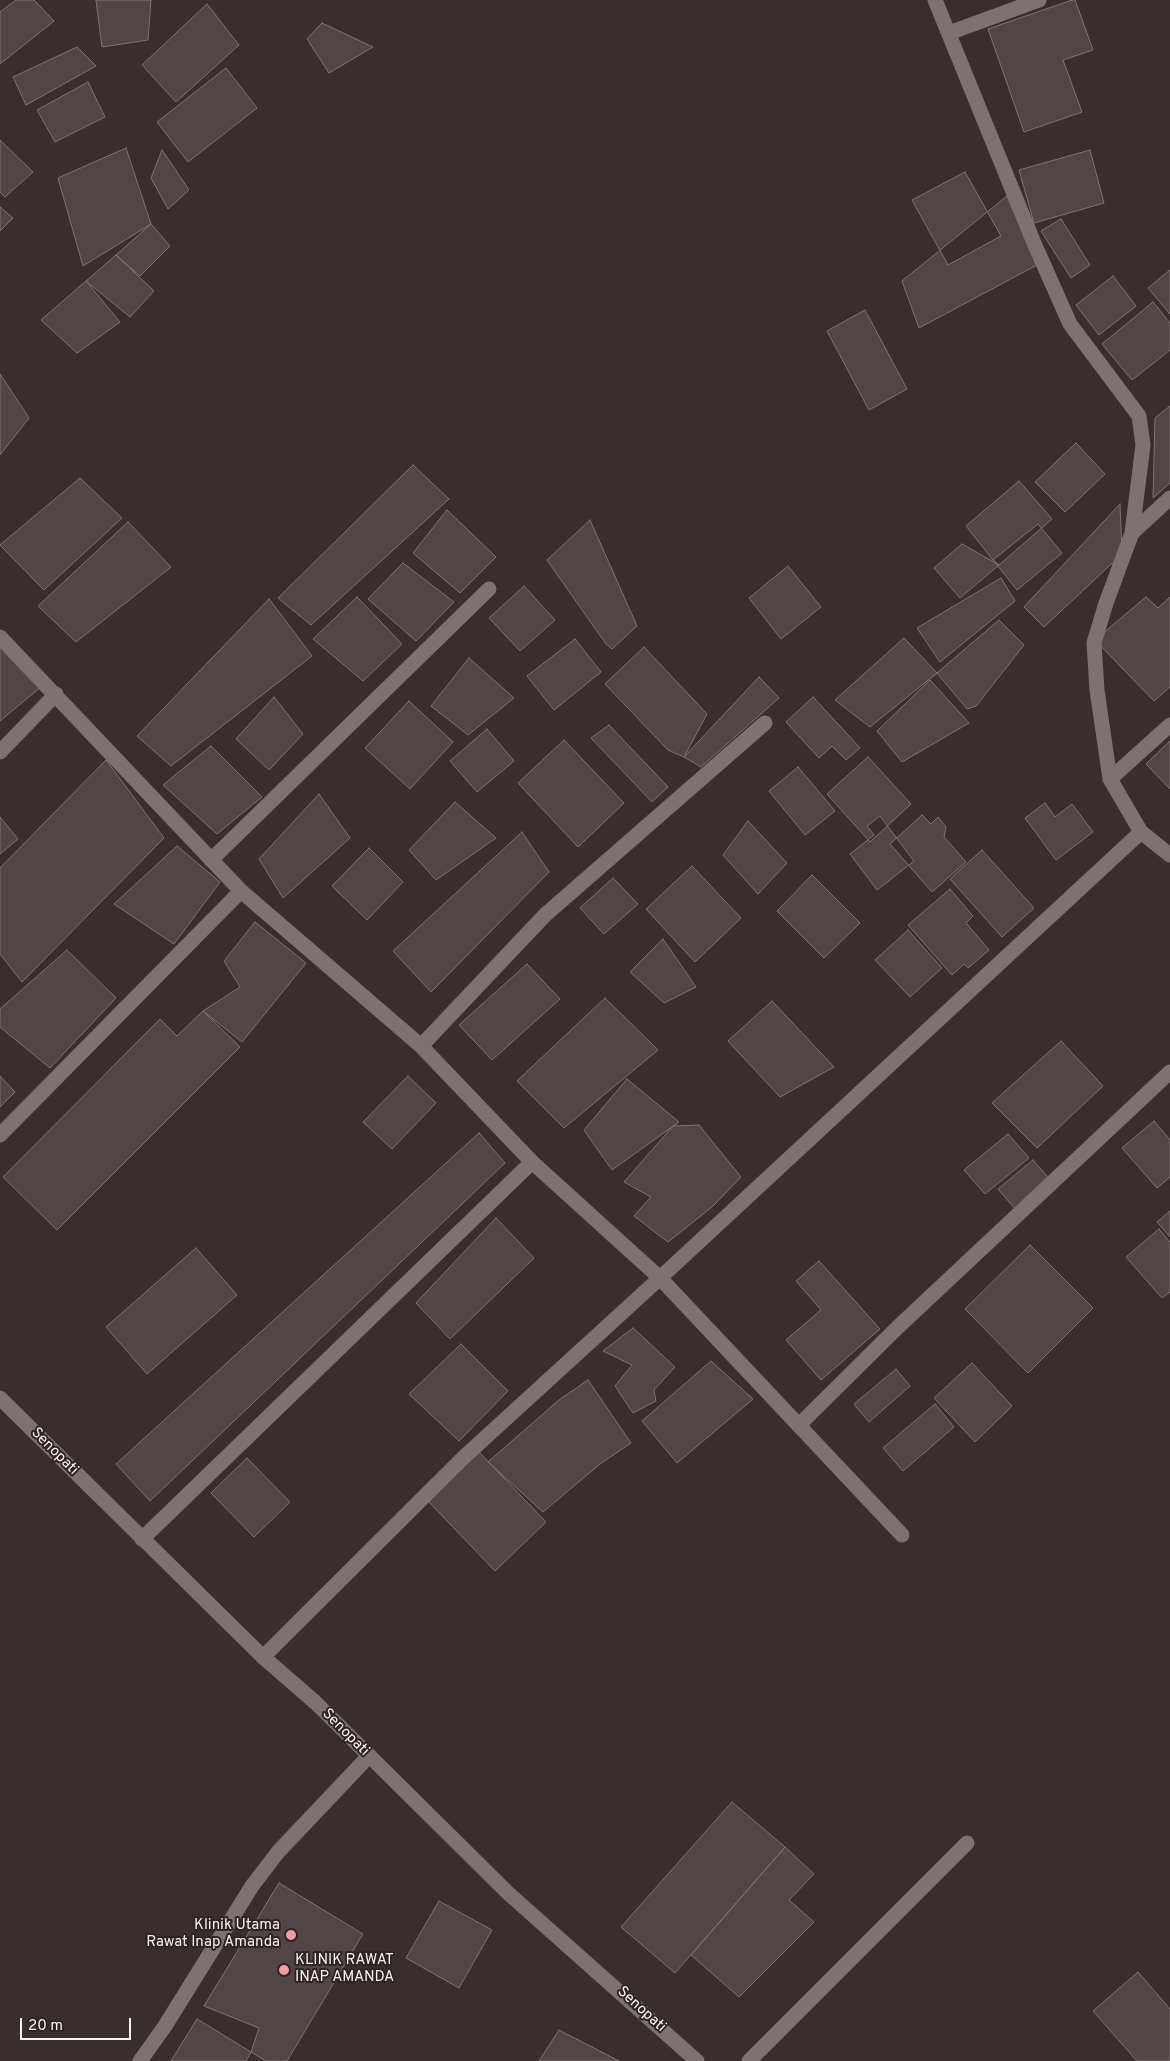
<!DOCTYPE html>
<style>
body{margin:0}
#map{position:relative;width:1170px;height:2061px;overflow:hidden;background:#392e2f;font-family:Overpass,sans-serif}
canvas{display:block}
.scale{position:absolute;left:20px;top:2018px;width:111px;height:22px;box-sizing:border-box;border:2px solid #f9f2f2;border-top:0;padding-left:6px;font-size:15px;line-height:18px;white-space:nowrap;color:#f9f2f2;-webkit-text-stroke:4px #2f2425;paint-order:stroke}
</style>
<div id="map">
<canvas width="1170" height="2061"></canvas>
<div class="scale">20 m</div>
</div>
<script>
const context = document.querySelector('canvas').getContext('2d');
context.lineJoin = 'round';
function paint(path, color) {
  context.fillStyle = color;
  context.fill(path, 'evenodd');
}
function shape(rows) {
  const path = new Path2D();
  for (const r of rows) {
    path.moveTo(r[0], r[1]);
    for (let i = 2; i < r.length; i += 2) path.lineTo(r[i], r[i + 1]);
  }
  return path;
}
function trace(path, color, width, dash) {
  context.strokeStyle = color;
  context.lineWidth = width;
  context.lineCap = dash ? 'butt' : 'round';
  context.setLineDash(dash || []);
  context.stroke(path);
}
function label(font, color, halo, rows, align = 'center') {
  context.font = font + ' Overpass,sans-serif';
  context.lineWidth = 4;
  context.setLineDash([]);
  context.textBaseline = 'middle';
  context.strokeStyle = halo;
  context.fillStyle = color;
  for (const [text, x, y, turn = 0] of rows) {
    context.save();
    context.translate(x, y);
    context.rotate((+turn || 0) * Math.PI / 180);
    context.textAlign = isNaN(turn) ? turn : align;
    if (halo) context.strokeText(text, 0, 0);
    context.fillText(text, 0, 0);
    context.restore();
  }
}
const building = shape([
 [16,0,34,0,54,21,0,64,0,12,16,0],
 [96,0,151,0,148,40,102,47,96,0],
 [1072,0,1075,0,1093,50,1063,60,1082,112,1024,132,988,29,1072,0],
 [207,4,239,45,176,102,142,65,207,4],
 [322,23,373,47,329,73,307,39,322,23],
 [77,47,96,66,26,105,13,77,77,47],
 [226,68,257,108,188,162,157,122,226,68],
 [88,82,105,117,55,142,37,110,88,82],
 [0,140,33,172,5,197,0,192,0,140],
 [126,148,151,224,83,266,58,178,126,148],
 [162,150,189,190,168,209,151,178,162,150],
 [1090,150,1104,203,1034,223,1019,170,1090,150],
 [965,172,1001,236,948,265,912,200,965,172],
 [1007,196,1037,265,919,328,902,281,1007,196],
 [0,207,13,218,0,231,0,207],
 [1061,219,1090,265,1071,278,1041,231,1061,219],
 [151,224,170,246,140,276,116,255,151,224],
 [116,255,154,291,130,317,86,281,116,255],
 [1170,270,1170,314,1148,288,1170,270],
 [1113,276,1136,306,1099,335,1076,305,1113,276],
 [86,281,120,322,77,353,41,320,86,281],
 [1153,302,1170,323,1170,350,1132,380,1102,344,1153,302],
 [865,310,907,389,869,410,827,331,865,310],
 [0,374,29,418,0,455,0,374],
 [1170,406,1170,483,1153,498,1155,418,1170,406],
 [1076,443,1105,474,1065,512,1035,482,1076,443],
 [413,465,449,499,311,625,278,598,413,465],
 [80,478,122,518,44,590,0,545,80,478],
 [1019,481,1052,519,999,565,993,560,966,526,1019,481],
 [1120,504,1122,554,1044,627,1024,607,1120,504],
 [447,510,496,557,460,593,413,553,447,510],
 [590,520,637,626,612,649,606,644,547,560,590,520],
 [128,522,171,567,76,642,38,606,128,522],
 [1038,524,1062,553,1017,590,993,560,1038,524],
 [962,544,999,565,960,598,934,568,962,544],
 [403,563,454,602,416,641,368,599,403,563],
 [788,566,821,607,781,639,749,598,788,566],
 [1001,578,1015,601,940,662,917,628,1001,578],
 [524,586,555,620,520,651,489,618,524,586],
 [357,597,402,644,363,681,313,639,357,597],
 [1146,597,1158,608,1170,597,1170,687,1154,701,1095,640,1146,597],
 [269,599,312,656,171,766,137,736,269,599],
 [999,620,1024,645,976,706,967,709,937,673,999,620],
 [904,638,937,673,870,727,835,700,904,638],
 [575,639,601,672,554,710,527,676,575,639],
 [0,643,42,686,0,721,0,643],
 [644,647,707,714,684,757,668,750,605,684,644,647],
 [469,658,514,698,468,735,431,706,469,658],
 [759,677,779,698,701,767,684,757,759,677],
 [930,680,969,723,902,762,877,731,930,680],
 [274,697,303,734,269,770,236,739,274,697],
 [813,697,860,748,846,760,832,746,819,758,786,722,813,697],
 [409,701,453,742,410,789,365,748,409,701],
 [609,725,668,787,652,802,591,738,609,725],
 [487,729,514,761,477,792,450,761,487,729],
 [564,740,624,803,578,847,518,783,564,740],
 [1170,741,1170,789,1146,764,1170,741],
 [211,746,262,797,217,834,163,785,211,746],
 [868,757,911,804,870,842,827,794,868,757],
 [106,760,164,838,22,982,0,954,0,868,106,760],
 [798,767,835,811,805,835,769,791,798,767],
 [319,794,350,838,283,898,259,859,319,794],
 [455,802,496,838,436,880,409,850,455,802],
 [1045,803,1055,817,1072,804,1093,832,1056,860,1025,818,1045,803],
 [922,815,931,824,938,817,946,827,944,837,966,862,932,892,890,844,922,815],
 [880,816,914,861,877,890,850,854,874,835,867,826,880,816],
 [0,817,18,839,0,854,0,817],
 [748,821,787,863,758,894,723,855,748,821],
 [522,832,549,872,431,992,393,951,522,832],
 [177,846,220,882,174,944,114,904,177,846],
 [369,848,403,882,367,920,332,886,369,848],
 [982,850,1034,908,1002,937,950,879,982,850],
 [692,866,741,918,695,962,646,909,692,866],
 [812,875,860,923,824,958,777,911,812,875],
 [613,878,638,904,604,934,580,908,613,878],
 [950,889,973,916,966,923,989,950,968,968,964,964,952,975,908,925,950,889],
 [255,922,306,963,242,1042,203,1011,240,987,224,961,255,922],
 [908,930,942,968,910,997,875,960,908,930],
 [663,939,696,987,664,1003,630,972,663,939],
 [67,950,116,998,50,1068,0,1027,0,1009,67,950],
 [527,964,560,999,492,1060,459,1025,527,964],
 [605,998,658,1050,564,1128,517,1081,605,998],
 [772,1001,834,1067,780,1097,728,1041,772,1001],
 [203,1011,240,1047,57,1230,3,1177,160,1019,177,1036,203,1011],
 [1061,1041,1103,1086,1037,1148,992,1103,1061,1041],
 [0,1076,15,1092,0,1107,0,1076],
 [408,1076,436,1103,392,1149,363,1122,408,1076],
 [627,1079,679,1122,612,1170,584,1130,627,1079],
 [1154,1121,1170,1140,1170,1177,1157,1188,1122,1148,1154,1121],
 [699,1125,741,1177,712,1207,668,1242,634,1216,651,1197,624,1182,673,1126,699,1125],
 [479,1133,505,1163,150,1501,116,1464,479,1133],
 [1008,1134,1029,1158,985,1194,964,1170,1008,1134],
 [1033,1160,1052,1182,1017,1211,998,1189,1033,1160],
 [1170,1211,1170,1237,1157,1222,1170,1211],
 [496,1218,534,1258,450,1339,416,1303,496,1218],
 [1159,1229,1170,1242,1170,1292,1162,1298,1126,1257,1159,1229],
 [1030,1245,1093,1308,1028,1373,965,1309,1030,1245],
 [196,1248,237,1295,147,1374,106,1327,196,1248],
 [819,1261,880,1329,821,1380,786,1340,821,1310,796,1281,819,1261],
 [633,1328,675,1367,654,1390,656,1401,633,1413,615,1386,632,1365,603,1351,633,1328],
 [461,1344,508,1391,459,1441,409,1394,461,1344],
 [711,1361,753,1399,677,1463,642,1421,711,1361],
 [972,1363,1012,1406,975,1442,934,1398,972,1363],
 [896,1369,910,1386,869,1422,854,1404,896,1369],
 [588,1380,631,1443,600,1464,543,1512,488,1462,559,1400,588,1380],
 [935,1404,954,1427,903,1471,883,1448,935,1404],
 [479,1452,546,1522,495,1571,428,1501,479,1452],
 [247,1458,290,1502,254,1537,211,1493,247,1458],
 [732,1802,785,1847,675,1973,621,1927,732,1802],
 [785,1847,814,1874,789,1900,814,1922,739,1997,691,1955,785,1847],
 [279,1883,363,1934,287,2061,266,2061,251,2052,259,2028,204,2006,279,1883],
 [439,1901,492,1930,459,1988,406,1958,439,1901],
 [1138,1972,1170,2009,1170,2061,1137,2061,1093,2011,1138,1972],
 [197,2019,251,2052,246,2061,171,2061,197,2019],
 [559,2030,619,2061,539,2061,559,2030]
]);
paint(building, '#514546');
trace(building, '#807374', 1);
trace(shape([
 [140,2061,165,2026,252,1886,278,1852,368,1757]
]), '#7e7171', 15);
trace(shape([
 [949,33,1039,0],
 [1132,533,1170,498],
 [0,637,241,891,421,1046,532,1162,660,1278,902,1535],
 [0,752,56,694],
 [1110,779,1170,725],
 [1141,832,1170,855],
 [211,860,489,589],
 [421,1046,545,915,765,723],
 [0,1135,241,891],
 [799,1425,898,1327,1170,1072],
 [142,1539,532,1162],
 [263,1657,464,1457,660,1278,1141,832,1110,779,1097,690,1094,643,1106,603,1132,533,1143,445,1139,416,1070,324,1034,243,935,0],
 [749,2061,967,1843]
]), '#7e7171', 15);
trace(shape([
 [0,1398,263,1657,316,1703,508,1893,697,2061]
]), '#7e7171', 15);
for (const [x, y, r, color] of [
 [291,1935,6,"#f49aa2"],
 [284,1970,6,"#f49aa2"]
]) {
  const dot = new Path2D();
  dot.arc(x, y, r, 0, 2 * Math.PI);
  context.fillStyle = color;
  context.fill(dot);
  trace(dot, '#2f2425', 2);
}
label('15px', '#f9f2f2', '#2f2425', [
 ["Senopati",54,1452,45],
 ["Senopati",345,1733,45],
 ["Senopati",641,2010,42]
]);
label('15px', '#f9f2f2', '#2f2425', [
 ["Klinik Utama",280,1926],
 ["Rawat Inap Amanda",280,1943],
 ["KLINIK RAWAT",295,1961,"left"],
 ["INAP AMANDA",295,1978,"left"]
], 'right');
</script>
